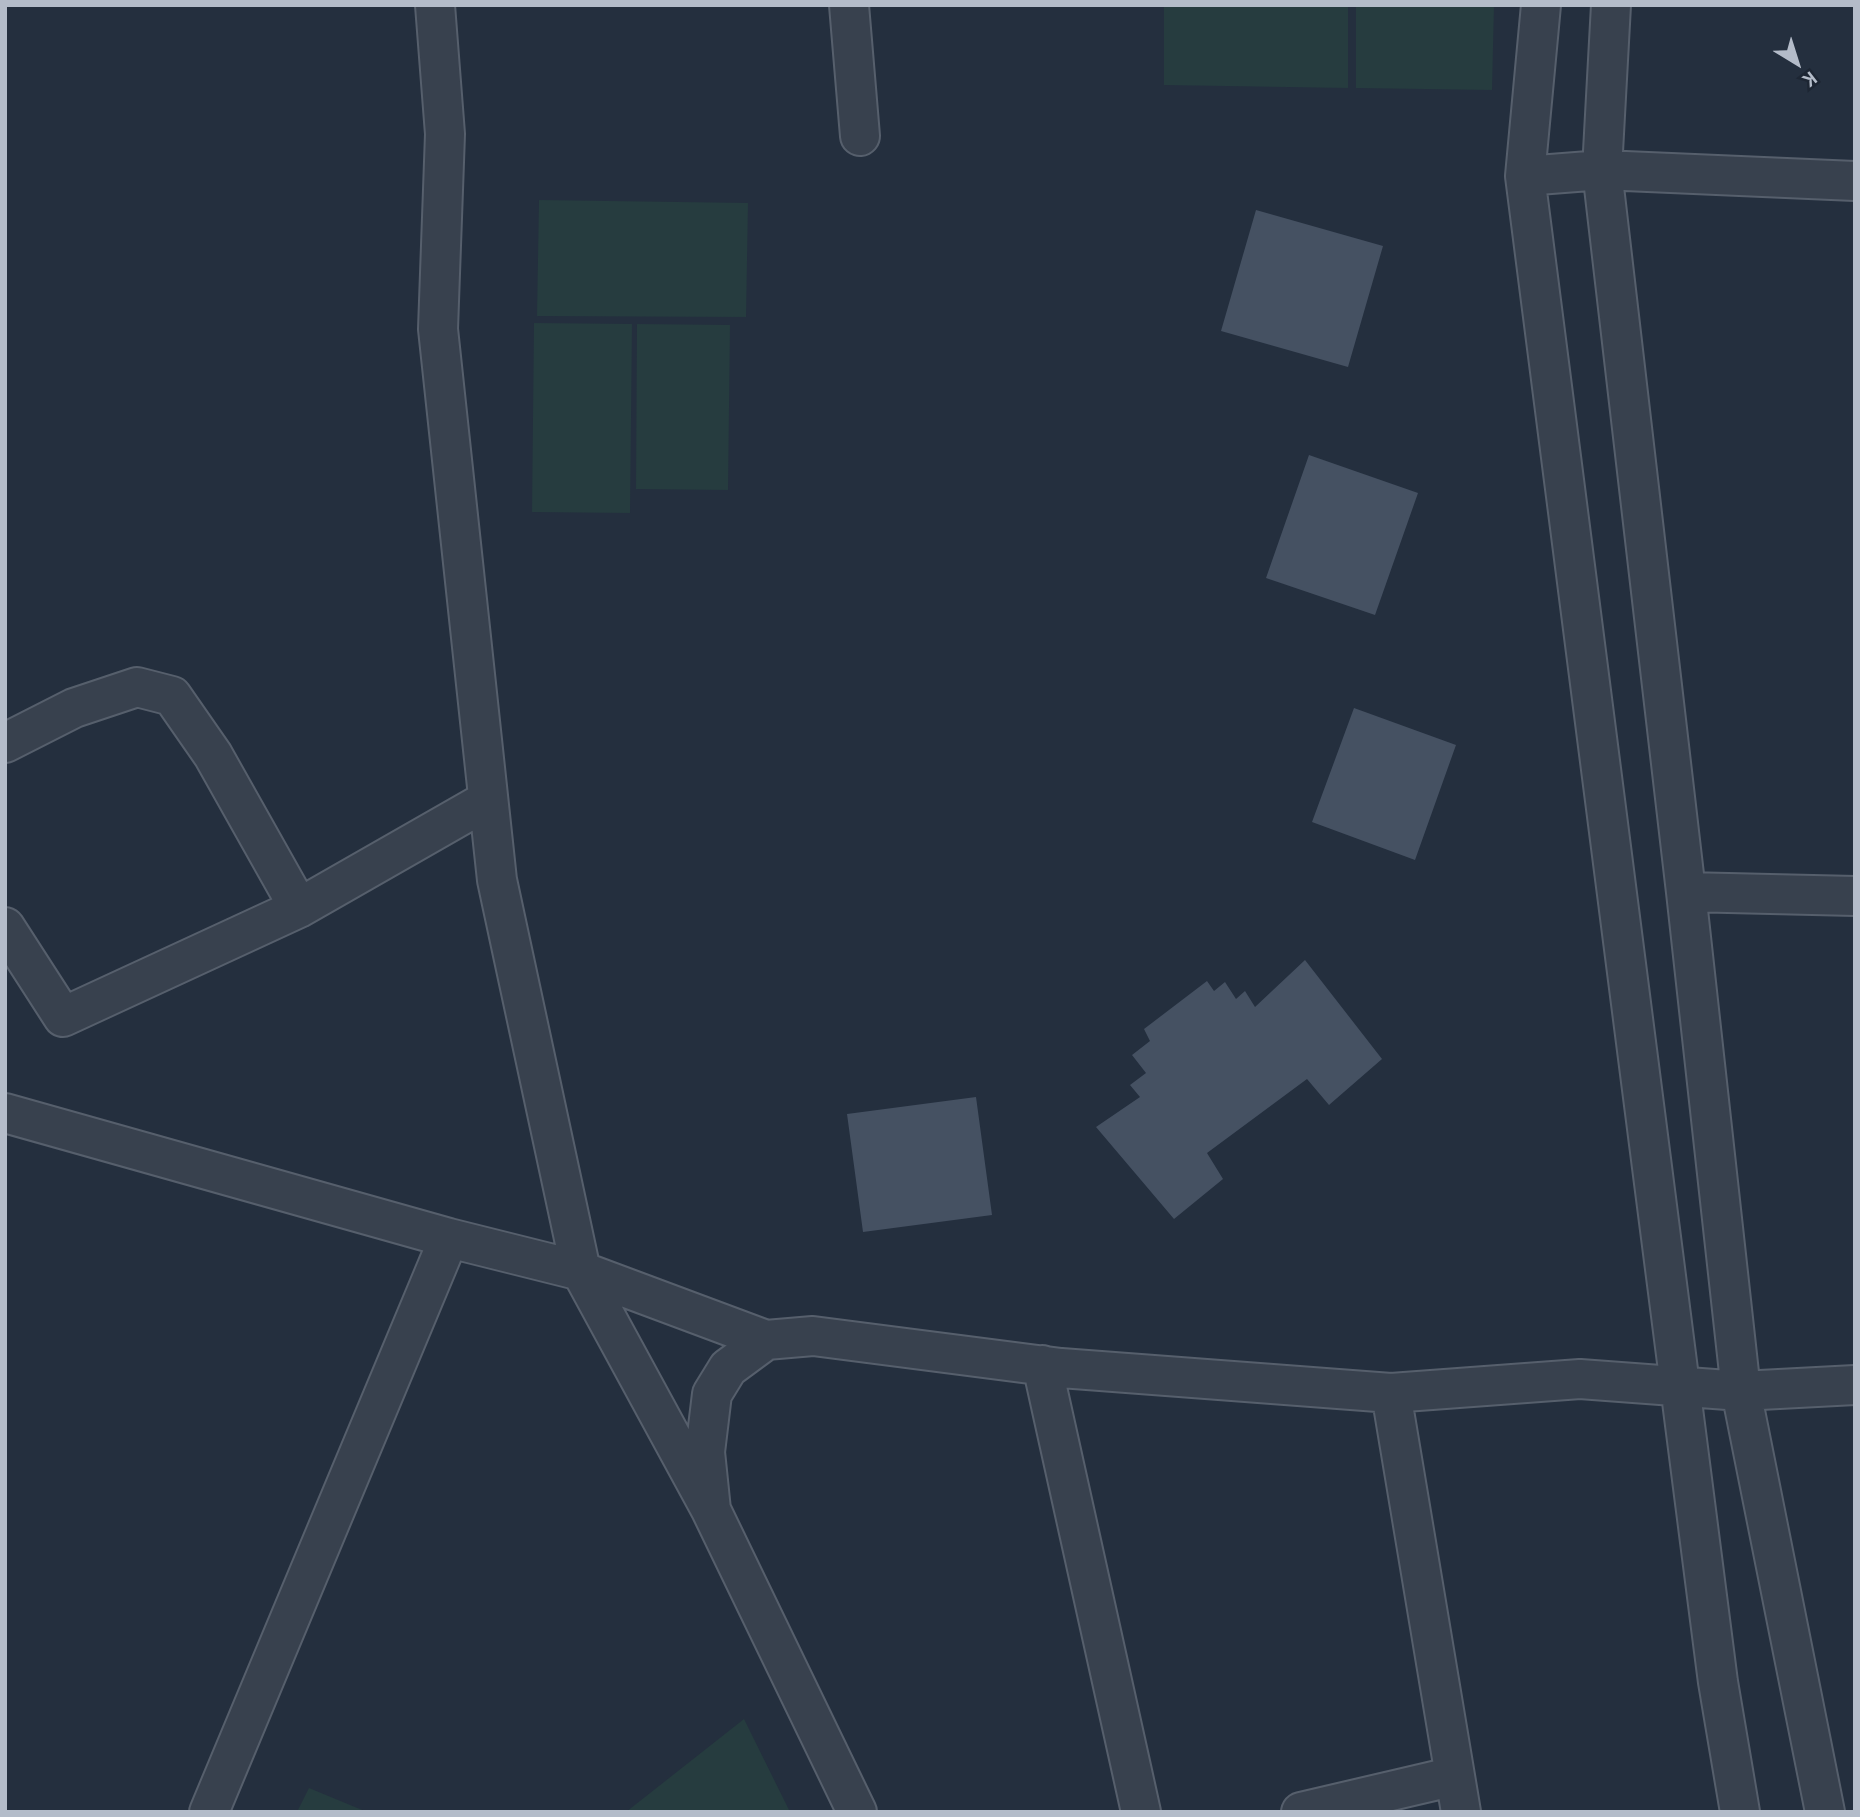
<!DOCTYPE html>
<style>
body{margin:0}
#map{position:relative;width:1860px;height:1817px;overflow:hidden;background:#242f3e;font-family:"PT Sans",sans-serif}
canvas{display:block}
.frame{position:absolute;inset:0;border:7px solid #b4bcc9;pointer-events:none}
.north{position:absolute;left:1762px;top:28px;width:70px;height:70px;-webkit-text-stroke:5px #1d2633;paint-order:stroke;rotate:142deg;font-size:19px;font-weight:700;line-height:28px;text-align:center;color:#b4bcc9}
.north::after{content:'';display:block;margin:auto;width:24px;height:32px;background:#b4bcc9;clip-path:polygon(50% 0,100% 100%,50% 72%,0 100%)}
</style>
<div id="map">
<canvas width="1860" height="1817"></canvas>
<div class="frame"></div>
<div class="north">K</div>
</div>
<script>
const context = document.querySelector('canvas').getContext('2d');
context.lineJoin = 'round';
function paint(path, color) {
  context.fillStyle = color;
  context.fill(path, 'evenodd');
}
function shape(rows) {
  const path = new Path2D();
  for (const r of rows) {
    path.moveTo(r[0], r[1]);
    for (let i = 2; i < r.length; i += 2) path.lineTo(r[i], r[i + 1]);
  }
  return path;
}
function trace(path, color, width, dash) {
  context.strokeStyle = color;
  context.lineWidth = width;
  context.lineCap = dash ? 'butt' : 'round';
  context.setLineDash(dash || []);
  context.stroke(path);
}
paint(shape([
 [1164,5,1348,5,1348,88,1164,85],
 [1356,5,1494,5,1492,90,1356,88],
 [539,200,748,203,746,317,537,316],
 [534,323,632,324,630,513,532,512],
 [637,324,730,325,728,490,636,489],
 [744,1719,790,1812,626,1812],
 [309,1788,367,1812,297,1812]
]), '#263c3f');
paint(shape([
 [1256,210,1383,246,1348,367,1221,331],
 [1309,455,1418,493,1375,615,1266,578],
 [1354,708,1456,745,1415,860,1312,822],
 [1305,960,1382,1059,1329,1105,1307,1079,1207,1153,1223,1179,1174,1219,1096,1127,1140,1097,1130,1085,1146,1073,1132,1055,1150,1041,1144,1029,1207,981,1214,991,1225,982,1236,999,1245,991,1255,1007],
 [976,1097,992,1215,863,1232,847,1114]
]), '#455162');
const minor = shape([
 [435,5,445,134,438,329,497,880,581,1271,711,1510],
 [849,5,860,136],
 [1541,5,1525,176,1718,1682,1740,1812],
 [1611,5,1602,170,1686,892,1741,1391,1825,1812],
 [1525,176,1602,170,1855,181],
 [5,743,74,708,137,687,172,696,213,755,299,908],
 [1686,892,1855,896],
 [5,927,63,1017,299,908,488,800],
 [5,1113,449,1238,581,1271,766,1340,813,1336,1061,1368,1391,1393,1580,1379,1741,1391,1855,1385],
 [766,1340,728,1368,712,1394,705,1452,711,1510,857,1812],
 [1042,1365,1141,1812],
 [1391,1393,1461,1812],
 [209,1812,449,1238],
 [1301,1812,1455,1776]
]);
trace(minor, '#565f6c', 42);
trace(minor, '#38414e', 38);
</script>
